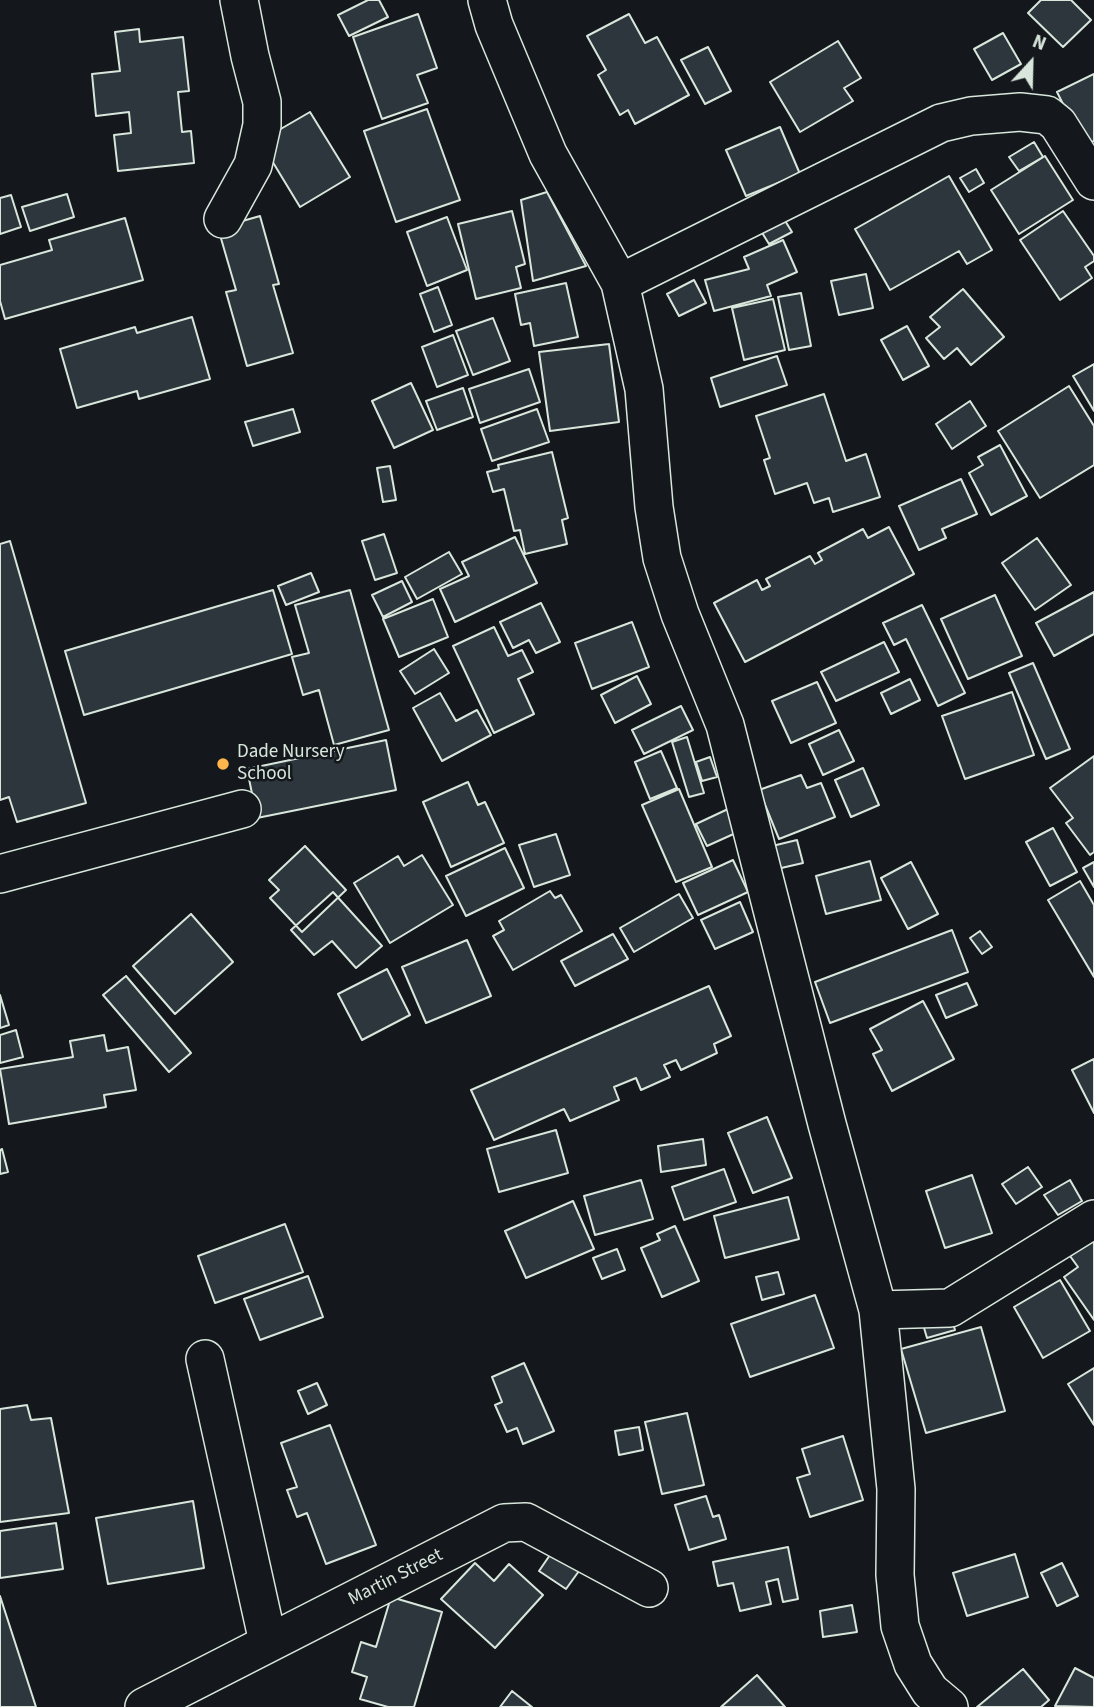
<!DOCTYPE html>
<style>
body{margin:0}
#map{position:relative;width:1094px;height:1707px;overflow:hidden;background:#14181c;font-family:"Source Sans 3",sans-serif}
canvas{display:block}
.north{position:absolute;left:996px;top:28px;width:70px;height:70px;-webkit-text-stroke:5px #14181c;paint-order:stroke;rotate:22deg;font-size:19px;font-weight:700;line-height:28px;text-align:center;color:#d8e6dc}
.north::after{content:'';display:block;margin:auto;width:24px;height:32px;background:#d8e6dc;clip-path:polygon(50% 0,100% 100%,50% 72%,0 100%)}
</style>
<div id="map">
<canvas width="1094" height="1707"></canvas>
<div class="north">N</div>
</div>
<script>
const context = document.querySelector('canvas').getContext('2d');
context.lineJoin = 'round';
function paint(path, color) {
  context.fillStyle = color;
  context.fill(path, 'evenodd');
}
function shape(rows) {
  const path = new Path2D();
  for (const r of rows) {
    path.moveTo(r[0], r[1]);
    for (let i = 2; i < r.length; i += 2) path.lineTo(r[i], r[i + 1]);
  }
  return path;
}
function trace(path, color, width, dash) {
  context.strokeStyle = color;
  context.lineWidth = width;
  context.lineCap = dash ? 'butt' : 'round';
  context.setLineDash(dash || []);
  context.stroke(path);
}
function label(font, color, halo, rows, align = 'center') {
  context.font = font + ' "Source Sans 3",sans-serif';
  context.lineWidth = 5;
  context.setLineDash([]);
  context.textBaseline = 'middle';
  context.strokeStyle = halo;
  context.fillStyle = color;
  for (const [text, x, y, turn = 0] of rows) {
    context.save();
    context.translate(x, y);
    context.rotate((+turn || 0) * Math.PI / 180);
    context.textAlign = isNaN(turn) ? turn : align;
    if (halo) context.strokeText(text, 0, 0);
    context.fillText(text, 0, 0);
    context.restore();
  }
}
const building = shape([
 [368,0,379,0,388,17,349,36,338,15,368,0],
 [1041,0,1071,0,1091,20,1063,47,1028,13,1041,0],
 [418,14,437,68,417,75,428,103,382,119,353,37,418,14],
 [629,14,645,43,657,37,689,95,635,124,628,110,620,115,598,75,606,70,587,36,629,14],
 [139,29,140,42,183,37,189,91,178,92,182,132,191,131,194,163,118,171,114,135,131,133,129,112,96,116,92,74,120,71,115,32,139,29],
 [1003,33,1021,64,992,80,974,49,1003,33],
 [838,41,861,78,844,88,853,101,800,132,770,82,838,41],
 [708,47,731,91,705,104,681,60,708,47],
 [1094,74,1094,141,1084,146,1057,92,1094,74],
 [427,109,460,200,396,222,364,131,427,109],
 [310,112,350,177,300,207,260,141,310,112],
 [780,127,800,174,746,196,726,150,780,127],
 [1034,142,1043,157,1019,171,1009,157,1034,142],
 [1045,156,1073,200,1019,234,991,190,1045,156],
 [976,169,984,183,969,192,960,178,976,169],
 [949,176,992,250,967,264,959,251,890,290,855,229,949,176],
 [547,192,586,266,533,281,521,200,547,192],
 [67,194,74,217,30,231,22,207,67,194],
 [11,195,21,227,0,234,0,198,11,195],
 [512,211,525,264,516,267,521,288,476,299,458,224,512,211],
 [1063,211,1094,256,1094,261,1085,267,1092,278,1060,300,1020,240,1063,211],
 [260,216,279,284,273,285,293,353,247,366,226,292,236,290,218,228,260,216],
 [447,217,467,270,427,286,407,232,447,217],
 [125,218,143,280,5,319,0,301,0,265,52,250,49,240,125,218],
 [784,219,792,232,769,244,761,231,784,219],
 [783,240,797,272,767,285,771,296,714,311,705,280,749,269,744,257,783,240],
 [866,274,873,308,839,315,831,281,866,274],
 [694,280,706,303,679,316,667,294,694,280],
 [566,283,578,337,534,346,530,323,521,325,515,294,566,283],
 [438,287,452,325,434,332,420,294,438,287],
 [963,289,1004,337,971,365,957,348,944,359,926,338,940,327,930,317,963,289],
 [801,293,811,346,789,350,778,297,801,293],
 [773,299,785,350,744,360,732,308,773,299],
 [192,317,210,379,139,399,137,391,77,408,60,349,135,327,137,333,192,317],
 [493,318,510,361,473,375,456,331,493,318],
 [907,326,929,366,903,380,881,340,907,326],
 [453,335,468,375,437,387,422,347,453,335],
 [609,344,619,422,550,431,539,352,609,344],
 [777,356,787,385,720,407,711,378,777,356],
 [1094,364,1094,411,1073,376,1094,364],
 [529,369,540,402,480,423,469,389,529,369],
 [411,383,433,430,394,448,372,401,411,383],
 [1069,386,1094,426,1094,465,1040,498,998,431,1069,386],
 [463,388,473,417,437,430,426,401,463,388],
 [824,394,846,461,866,454,880,497,833,512,829,498,814,503,807,483,775,494,764,460,770,458,756,416,824,394],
 [970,401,986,426,952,449,936,424,970,401],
 [293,409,300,432,253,446,245,422,293,409],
 [537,409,549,442,492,461,481,429,537,409],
 [1000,445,1027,496,991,515,969,473,983,465,978,457,1000,445],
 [552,452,568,518,562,520,567,544,525,554,520,530,514,531,504,489,493,492,487,472,499,469,498,465,552,452],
 [390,466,396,500,383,502,377,468,390,466],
 [961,479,977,514,942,529,946,538,919,550,899,506,961,479],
 [889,527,914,574,745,662,714,603,757,580,762,590,770,586,766,579,810,556,815,564,822,560,818,553,863,529,868,538,889,527],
 [384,534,397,573,375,580,362,541,384,534],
 [515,537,537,583,455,622,440,589,469,576,462,562,515,537],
 [1037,538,1071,585,1035,610,1002,563,1037,538],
 [10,541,86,803,17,822,9,797,0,800,0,544,10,541],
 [449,552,462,574,417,599,405,577,449,552],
 [311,573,319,592,286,605,278,586,311,573],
 [402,581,412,602,383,617,372,595,402,581],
 [273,590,292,654,84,715,65,651,273,590],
 [350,590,389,730,334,745,319,690,303,695,292,657,309,653,295,605,350,590],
 [1094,592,1094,634,1054,656,1036,623,1094,592],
 [995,595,1022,656,968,679,941,619,995,595],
 [433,599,448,637,399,657,383,619,433,599],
 [541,603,560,642,536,653,529,640,513,648,500,622,541,603],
 [922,605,965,693,938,706,906,639,894,645,883,623,922,605],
 [632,622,649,667,592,689,575,643,632,622],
 [494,627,508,656,522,650,533,672,518,679,534,714,494,733,453,646,494,627],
 [884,642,899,672,836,701,821,672,884,642],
 [434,649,449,673,415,694,400,671,434,649],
 [1033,663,1070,749,1046,759,1009,673,1033,663],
 [637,676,651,704,615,723,601,695,637,676],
 [910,679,920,700,891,714,881,693,910,679],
 [817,682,836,723,791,743,772,701,817,682],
 [1012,692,1034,755,965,779,942,716,1012,692],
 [440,693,456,721,477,710,491,735,442,761,413,708,440,693],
 [681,706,693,730,644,754,632,730,681,706],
 [839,730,854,761,823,775,809,744,839,730],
 [687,737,704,793,689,797,672,742,687,737],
 [386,740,396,790,257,818,247,769,386,740],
 [661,751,677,788,650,799,635,762,661,751],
 [1094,756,1094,852,1090,855,1066,823,1073,818,1050,788,1094,756],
 [710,757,717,777,702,781,696,762,710,757],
 [863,768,879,805,851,817,835,780,863,768],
 [801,775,807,788,821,783,835,817,779,839,759,790,801,775],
 [468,782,478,805,485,802,504,843,451,867,423,802,468,782],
 [679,789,712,867,676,882,642,805,679,789],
 [728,809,738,832,707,846,696,824,728,809],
 [1053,828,1077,872,1050,886,1026,842,1053,828],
 [556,834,570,875,534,887,519,845,556,834],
 [797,840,803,863,777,869,772,846,797,840],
 [305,846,346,890,302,932,270,898,279,890,269,880,305,846],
 [505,848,524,888,466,916,446,876,505,848],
 [422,855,453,905,390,943,354,883,398,856,404,866,422,855],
 [733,860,748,892,698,915,683,883,733,860],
 [870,861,881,900,826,914,816,876,870,861],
 [911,862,938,914,908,929,881,878,911,862],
 [1094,862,1094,887,1083,868,1094,862],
 [1080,881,1094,905,1094,977,1048,900,1080,881],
 [550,891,555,898,561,895,582,931,513,970,493,936,504,930,499,921,550,891],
 [333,892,382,946,356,968,332,941,314,955,291,930,333,892],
 [679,894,693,918,634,952,620,928,679,894],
 [740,902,753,932,715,949,701,920,740,902],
 [191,914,233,962,175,1014,133,966,191,914],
 [952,930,968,972,830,1023,815,982,952,930],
 [980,931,992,947,982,954,970,938,980,931],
 [613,934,628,959,575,986,561,961,613,934],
 [467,940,491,996,426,1023,402,967,467,940],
 [387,969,410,1015,362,1040,338,994,387,969],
 [126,976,191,1053,169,1072,103,995,126,976],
 [967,983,977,1005,946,1018,936,995,967,983],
 [709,986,731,1036,714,1044,717,1053,681,1070,676,1060,664,1065,670,1077,641,1090,636,1078,614,1087,619,1100,570,1121,564,1109,494,1140,471,1090,709,986],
 [0,995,9,1025,0,1028,0,995],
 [923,1001,954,1059,892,1091,873,1054,882,1050,870,1029,923,1001],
 [16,1030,23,1057,0,1063,0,1035,16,1030],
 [104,1035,107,1051,128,1047,136,1090,104,1095,106,1107,9,1124,0,1069,73,1057,70,1041,104,1035],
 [1094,1059,1094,1113,1072,1070,1094,1059],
 [767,1117,792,1178,753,1193,728,1133,767,1117],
 [556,1130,568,1173,499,1192,487,1149,556,1130],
 [703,1139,706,1165,661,1172,658,1146,703,1139],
 [2,1149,8,1172,0,1174,0,1150,2,1149],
 [1028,1167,1042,1187,1016,1204,1002,1184,1028,1167],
 [724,1169,736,1202,684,1220,672,1187,724,1169],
 [972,1175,992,1233,945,1248,926,1191,972,1175],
 [641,1180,653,1219,595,1235,584,1196,641,1180],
 [1070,1180,1082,1201,1058,1215,1044,1195,1070,1180],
 [788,1197,799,1239,725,1258,714,1216,788,1197],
 [573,1201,594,1249,526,1278,505,1231,573,1201],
 [285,1224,303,1272,215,1303,198,1256,285,1224],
 [675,1226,699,1281,662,1297,641,1248,660,1240,657,1234,675,1226],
 [1094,1239,1094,1320,1064,1277,1078,1267,1070,1256,1094,1239],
 [617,1249,625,1270,602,1279,593,1258,617,1249],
 [778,1272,784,1294,762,1300,756,1277,778,1272],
 [308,1276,323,1317,260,1340,244,1299,308,1276],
 [1060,1280,1090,1331,1043,1358,1014,1307,1060,1280],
 [815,1295,834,1348,750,1377,731,1324,815,1295],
 [950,1313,955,1330,927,1338,922,1321,950,1313],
 [981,1327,1005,1411,926,1433,901,1349,981,1327],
 [524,1363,554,1431,523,1444,517,1428,507,1432,495,1405,502,1402,492,1377,524,1363],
 [1094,1368,1094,1425,1068,1384,1094,1368],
 [317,1383,327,1405,308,1414,298,1391,317,1383],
 [27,1405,31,1420,51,1418,69,1513,0,1522,0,1409,27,1405],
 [687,1413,704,1485,662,1494,645,1422,687,1413],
 [330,1425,376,1545,326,1564,307,1513,297,1517,287,1490,297,1487,281,1443,330,1425],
 [639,1427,643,1450,619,1455,615,1431,639,1427],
 [843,1436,863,1500,810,1517,797,1478,810,1474,802,1449,843,1436],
 [706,1496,713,1517,719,1515,726,1539,689,1550,675,1505,706,1496],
 [193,1501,204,1568,108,1584,96,1518,193,1501],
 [56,1523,63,1569,0,1578,0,1531,56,1523],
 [788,1547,798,1599,783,1602,778,1579,766,1582,771,1604,740,1611,733,1583,718,1586,713,1562,788,1547],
 [552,1552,579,1571,566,1589,539,1571,552,1552],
 [1015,1554,1028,1597,967,1616,953,1573,1015,1554],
 [475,1563,494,1581,509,1564,543,1595,495,1648,441,1599,475,1563],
 [1062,1563,1078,1596,1057,1606,1041,1573,1062,1563],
 [0,1596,36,1707,0,1707,0,1596],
 [391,1597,442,1612,414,1707,388,1707,360,1699,367,1677,352,1672,361,1642,376,1647,391,1597],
 [852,1605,857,1632,823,1637,820,1611,852,1605],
 [1075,1668,1094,1678,1094,1707,1055,1706,1075,1668],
 [1023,1669,1049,1700,1041,1707,977,1707,1023,1669],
 [757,1675,785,1707,721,1707,757,1675],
 [512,1691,532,1707,500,1707,512,1691]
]);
paint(building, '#2c363c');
trace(building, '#d8e6dc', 2);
const minor = shape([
 [487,0,494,25,548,154,620,283,644,389,654,507,662,558,680,614,725,725,827,1124,878,1310,896,1489,895,1575,900,1626,913,1664,930,1691,949,1707],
 [223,219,253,165,262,125,262,102,250,56,239,0],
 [620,283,941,123,971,116,1020,112,1047,115,1058,124,1094,181],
 [0,874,242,809],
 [878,1310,950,1308,1094,1219],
 [205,1359,268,1642],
 [144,1707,504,1523,526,1522,649,1588]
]);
trace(minor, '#d8e6dc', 40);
trace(minor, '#14181c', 37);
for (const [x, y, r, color] of [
 [223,764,7,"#ffb74d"]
]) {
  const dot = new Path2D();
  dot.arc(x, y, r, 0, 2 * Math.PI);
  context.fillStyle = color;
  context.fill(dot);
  trace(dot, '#14181c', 2.5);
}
label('19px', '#d8e6dc', '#14181c', [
 ["Dade Nursery",237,753],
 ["School",237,775]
], 'left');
label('19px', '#d8e6dc', '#14181c', [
 ["Martin Street",396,1578,-27]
]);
</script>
